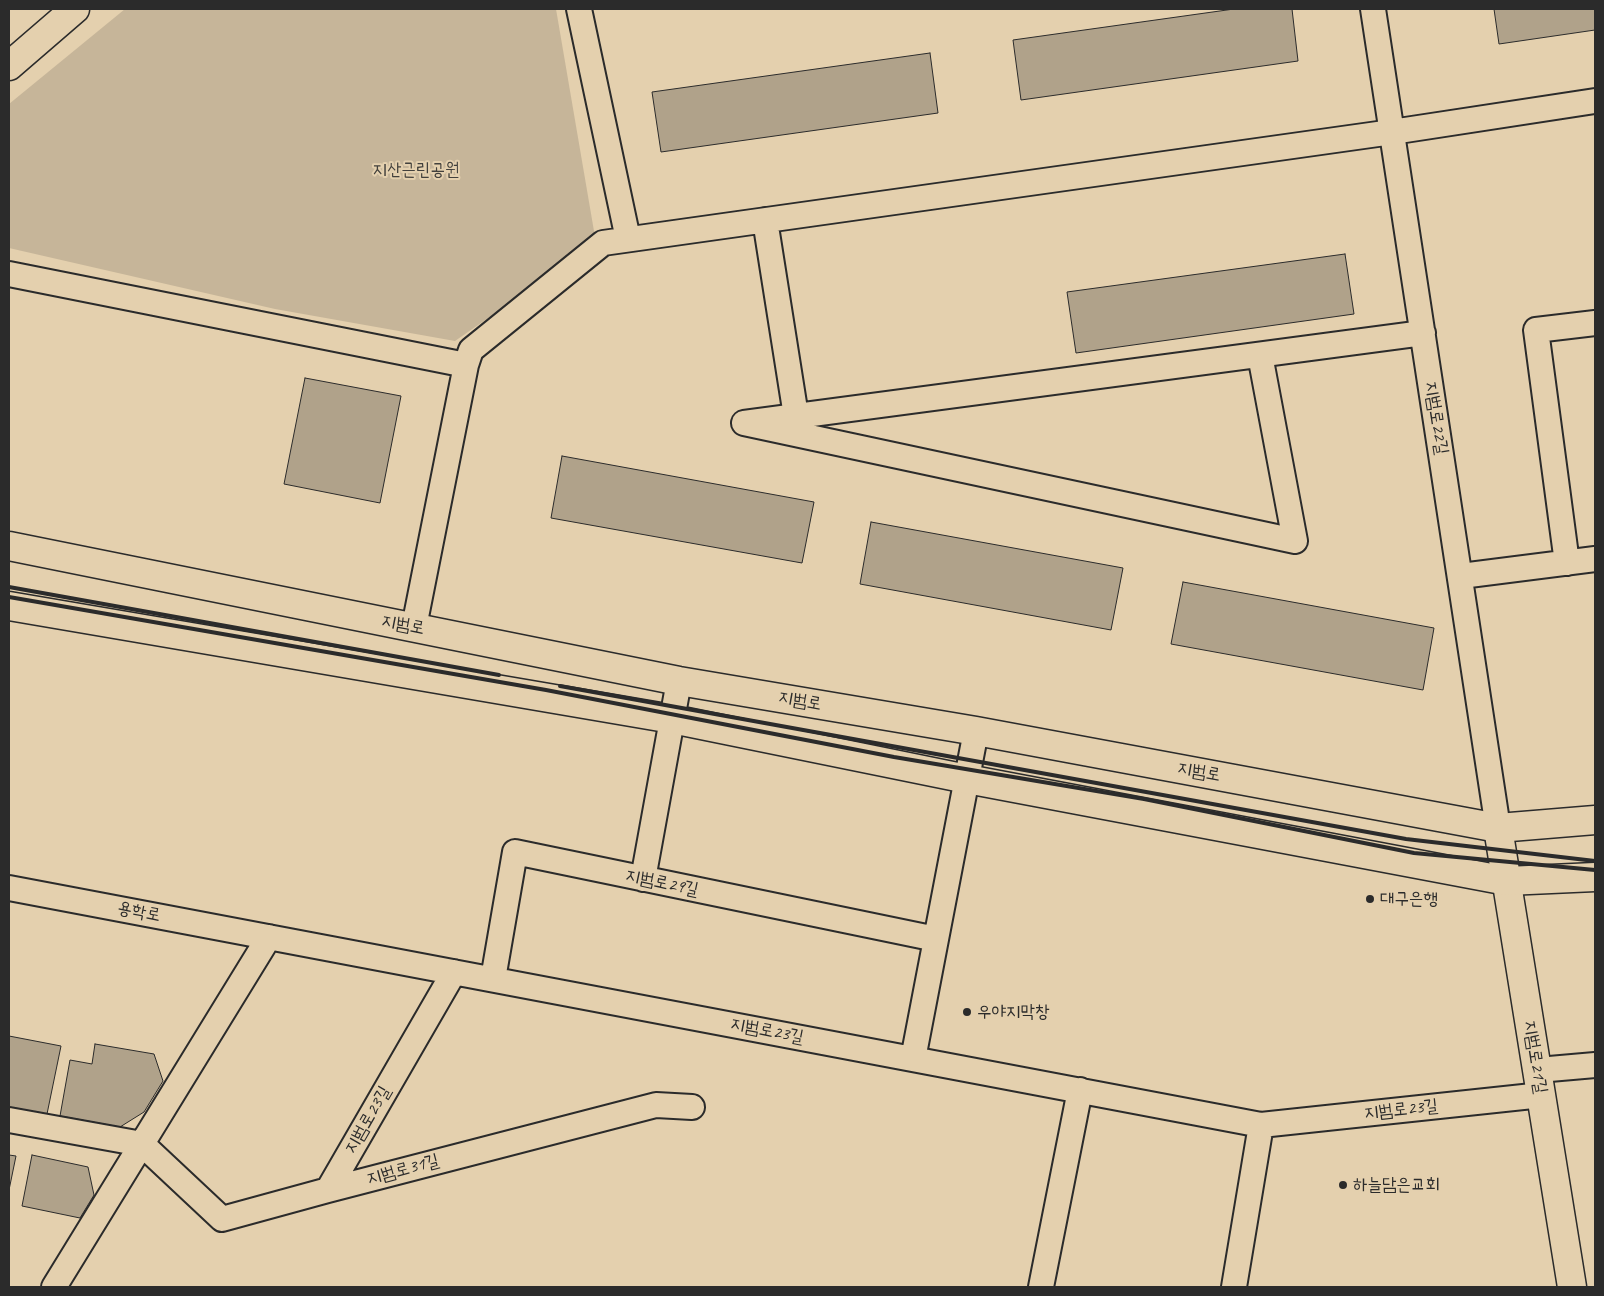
<!DOCTYPE html>
<meta charset="utf-8">
<style>
body{margin:0}
#map{position:relative;width:1604px;height:1296px;overflow:hidden;background:#e4d0ae;font-family:Caveat,sans-serif}
canvas{display:block}
.frame{position:absolute;inset:0;border:10px solid #2b2b2b;pointer-events:none}
</style>
<div id="map">
<canvas width="1604" height="1296"></canvas>
<div class="frame"></div>
</div>
<script>
const context = document.querySelector('canvas').getContext('2d');
context.lineJoin = 'round';
function paint(path, color) {
  context.fillStyle = color;
  context.fill(path, 'evenodd');
}
function shape(rows) {
  const path = new Path2D();
  for (const r of rows) {
    path.moveTo(r[0], r[1]);
    for (let i = 2; i < r.length; i += 2) path.lineTo(r[i], r[i + 1]);
  }
  return path;
}
function trace(path, color, width, dash) {
  context.strokeStyle = color;
  context.lineWidth = width;
  context.lineCap = dash ? 'butt' : 'round';
  context.setLineDash(dash || []);
  context.stroke(path);
}
function label(font, color, halo, rows, align = 'center') {
  context.font = font + ' Caveat,"Poor Story",sans-serif';
  context.lineWidth = 4;
  context.setLineDash([]);
  context.textBaseline = 'middle';
  context.strokeStyle = halo;
  context.fillStyle = color;
  for (const [text, x, y, turn = 0] of rows) {
    context.save();
    context.translate(x, y);
    context.rotate((+turn || 0) * Math.PI / 180);
    context.textAlign = isNaN(turn) ? turn : align;
    if (halo) context.strokeText(text, 0, 0);
    context.fillText(text, 0, 0);
    context.restore();
  }
}
paint(shape([
 [125,9,556,9,595,237,524,293,455,341,275,309,9,248,9,104]
]), '#c6b599');
const building = shape([
 [1234,9,1292,9,1298,61,1021,100,1013,40,1234,9],
 [1494,9,1595,9,1595,30,1499,44,1494,9],
 [930,53,938,113,661,152,652,92,930,53],
 [1345,254,1354,314,1076,353,1067,292,1345,254],
 [305,378,401,396,380,503,284,484,305,378],
 [562,456,814,502,802,563,551,518,562,456],
 [871,522,1123,568,1111,630,860,584,871,522],
 [1183,582,1434,628,1423,690,1171,644,1183,582],
 [9,1036,61,1046,47,1114,9,1107,9,1036],
 [95,1044,154,1054,163,1081,144,1112,120,1127,60,1116,70,1060,92,1064,95,1044],
 [9,1155,16,1156,9,1190,9,1155],
 [32,1155,88,1167,94,1195,80,1218,22,1206,32,1155]
]);
paint(building, '#b0a28a');
trace(building, '#2b2b2b', 1);
const minor = shape([
 [579,9,628,239],
 [1373,9,1498,828],
 [765,220,796,416],
 [9,274,466,365],
 [1260,355,1295,541,744,423,1423,333],
 [1567,563,1536,330,1595,323],
 [1461,576,1595,559],
 [414,627,466,365,471,350,603,243,1392,132,1595,101],
 [643,879,679,681],
 [9,888,1261,1125,1542,1095],
 [493,979,515,852,936,939],
 [913,1059,976,731],
 [1538,1070,1595,1065],
 [9,1120,142,1144,222,1219,328,1190,656,1105,692,1107],
 [328,1190,454,972],
 [54,1287,269,937],
 [1041,1287,1080,1090],
 [1234,1287,1261,1125]
]);
const tertiary = shape([
 [9,66,75,9],
 [1498,828,1572,1287]
]);
const secondary = shape([
 [9,546,679,681,976,731,1498,828,1595,820],
 [9,606,672,719,967,779,1507,881,1595,877]
]);
trace(minor, '#2b2b2b', 28);
trace(tertiary, '#2b2b2b', 31);
trace(secondary, '#2b2b2b', 31);
trace(minor, '#e4d0ae', 24);
trace(tertiary, '#e4d0ae', 28);
trace(secondary, '#e4d0ae', 28);
trace(shape([
 [9,587,499,675],
 [9,597,546,690,894,757,1144,799,1414,853,1595,870],
 [560,686,1406,839,1595,861]
]), '#2b2b2b', 4);
for (const [x, y, r, color] of [
 [1370,899,5,"#2b2b2b"],
 [967,1012,5,"#2b2b2b"],
 [1343,1185,5,"#2b2b2b"]
]) {
  const dot = new Path2D();
  dot.arc(x, y, r, 0, 2 * Math.PI);
  context.fillStyle = color;
  context.fill(dot);
  trace(dot, '#e4d0ae', 2);
}
label('18px', '#42403c', '#e4d0ae', [
 ["지산근린공원",416,170]
]);
label('18px', '#2b2b2b', '#e4d0ae', [
 ["지범로22길",1436,418,81],
 ["지범로",403,625,11],
 ["지범로",800,701,10],
 ["지범로",1199,772,10],
 ["지범로29길",662,883,12],
 ["용학로",139,912,11],
 ["지범로23길",767,1031,11],
 ["지범로21길",1535,1057,81],
 ["지범로23길",1401,1110,-6],
 ["지범로23길",368,1120,-60],
 ["지범로31길",403,1170,-15]
]);
label('18px', '#2b2b2b', '#e4d0ae', [
 ["대구은행",1380,899],
 ["우야지막창",977,1012],
 ["하늘담은교회",1353,1185]
], 'left');
</script>
